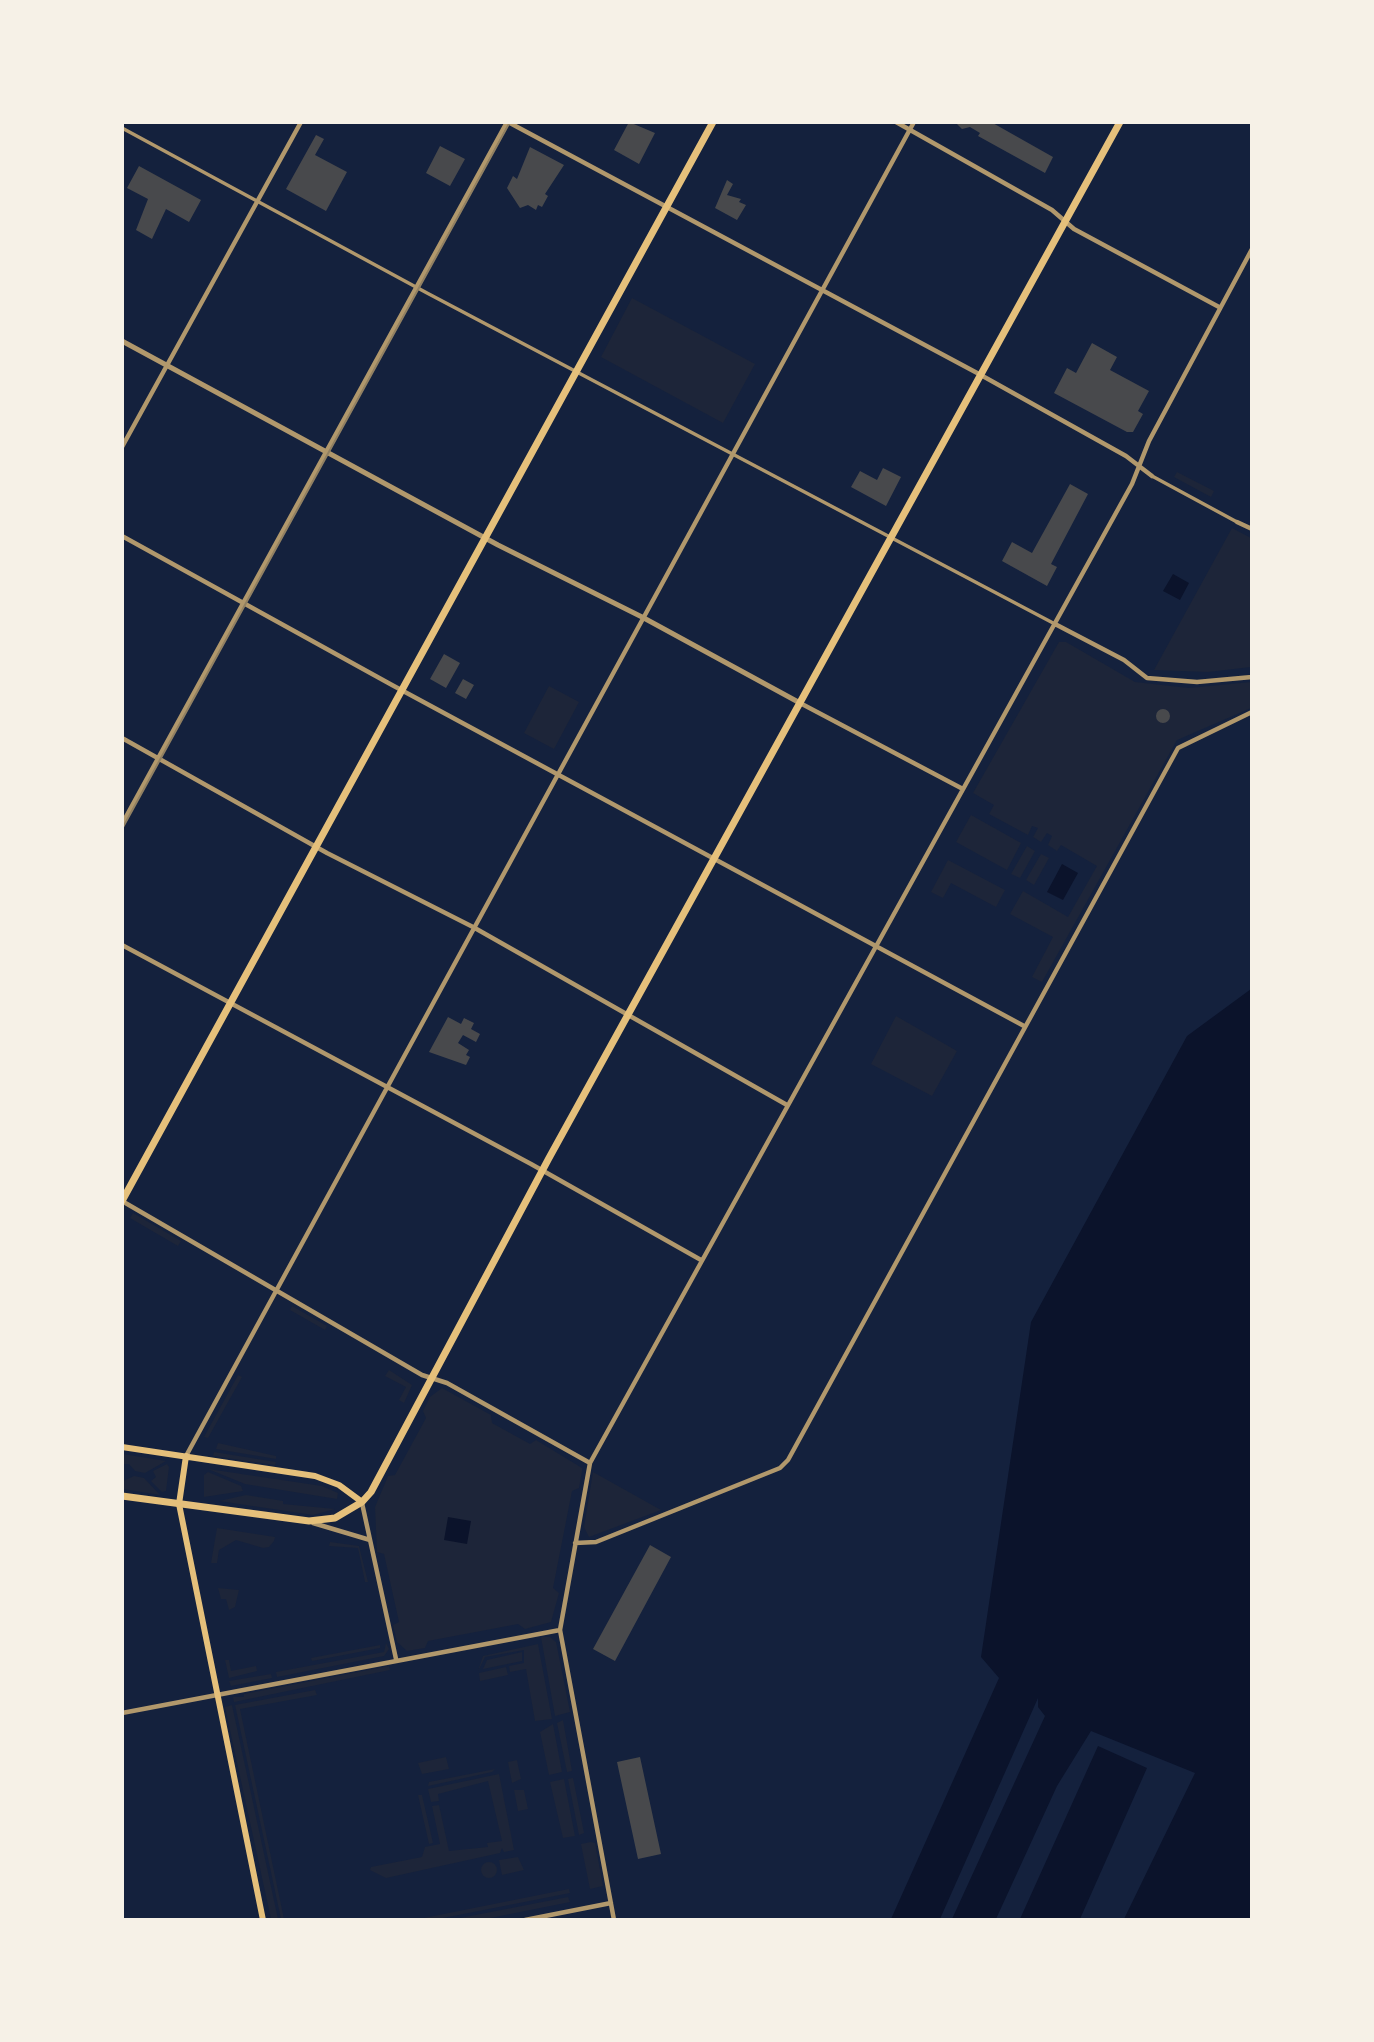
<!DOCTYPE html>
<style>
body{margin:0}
#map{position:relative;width:1374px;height:2042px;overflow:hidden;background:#14213d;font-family:"Open Sans",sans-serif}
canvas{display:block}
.frame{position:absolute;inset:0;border:124px solid #f6f1e7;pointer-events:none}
</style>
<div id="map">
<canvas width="1374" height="2042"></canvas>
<div class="frame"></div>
</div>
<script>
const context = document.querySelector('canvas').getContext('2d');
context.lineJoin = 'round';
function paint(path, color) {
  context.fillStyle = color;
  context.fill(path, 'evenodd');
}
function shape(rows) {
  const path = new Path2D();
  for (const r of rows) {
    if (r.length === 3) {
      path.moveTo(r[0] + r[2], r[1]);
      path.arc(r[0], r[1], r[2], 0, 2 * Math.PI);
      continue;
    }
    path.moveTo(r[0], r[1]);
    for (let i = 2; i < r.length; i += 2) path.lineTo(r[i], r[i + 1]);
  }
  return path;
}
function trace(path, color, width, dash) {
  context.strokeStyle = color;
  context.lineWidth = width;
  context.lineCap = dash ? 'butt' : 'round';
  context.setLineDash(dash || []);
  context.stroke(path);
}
paint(shape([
 [632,298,755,364,723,423,601,357],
 [1177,472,1214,491,1211,497,1174,477],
 [1232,528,1251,538,1251,667,1208,672,1154,670],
 [1059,642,1066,642,1135,682,1189,688,1251,682,1251,708,1177,740,1042,982,1032,977,1053,937,1010,914,1023,891,1068,917,1097,866,1061,845,1057,851,1048,845,1052,836,1047,833,1041,842,1033,837,1038,828,1032,826,1028,835,989,814,994,805,973,793],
 [549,686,579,702,554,749,524,733],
 [971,815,1021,843,1007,870,956,842],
 [1027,846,1035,851,1020,878,1011,874],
 [1041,854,1049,858,1034,885,1026,880],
 [948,860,1005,890,996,907,951,883,943,898,931,892],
 [896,1016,957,1051,932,1096,871,1064],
 [133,1213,181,1241,178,1246,130,1218],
 [292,1306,327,1326,325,1330,290,1310],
 [389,1370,412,1385,404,1403,399,1400,406,1387,385,1376],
 [238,1375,242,1377,208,1438,204,1437],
 [442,1388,491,1415,492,1423,530,1444,536,1440,582,1468,582,1471,579,1488,572,1491,553,1588,559,1593,551,1622,525,1629,518,1624,428,1641,425,1648,407,1651,397,1642,393,1625,399,1622,384,1554,377,1552,375,1507,388,1476,395,1475,426,1418,423,1411,430,1397],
 [218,1443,276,1456,276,1459,216,1449],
 [214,1452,276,1462,275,1465,213,1456],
 [123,1454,166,1461,145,1473,135,1471,129,1464,123,1464],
 [167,1464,169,1467,166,1491,162,1492,151,1481,156,1477,153,1471],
 [208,1469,322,1486,338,1493,337,1499,245,1484],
 [208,1472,241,1486,243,1491,204,1497,204,1475],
 [593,1472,661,1510,589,1537,584,1527],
 [134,1476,144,1478,160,1495,123,1489,123,1481],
 [246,1495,283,1501,283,1504,335,1509,313,1515,219,1501],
 [217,1528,275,1537,274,1541,269,1547,263,1548,236,1540,219,1550,217,1563,211,1563],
 [330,1542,359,1546,368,1582,365,1582,358,1548,329,1546],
 [218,1588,239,1590,235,1607,229,1610,226,1599,221,1599],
 [541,1637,550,1637,556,1642,570,1712,555,1716],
 [386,1643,389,1649,384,1656,277,1677,276,1672,384,1652],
 [538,1644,552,1719,535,1721,526,1669,510,1672,509,1666,524,1663,524,1650,485,1657,478,1671,483,1656],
 [380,1645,380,1648,312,1661,311,1658],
 [522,1652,522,1661,483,1669,487,1660],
 [225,1660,229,1660,231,1671,256,1666,257,1671,229,1678],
 [389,1666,390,1670,234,1702,233,1697,244,1697,244,1694],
 [506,1667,508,1675,480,1681,479,1673],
 [271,1674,272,1678,231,1686,229,1681],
 [315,1690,317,1695,240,1709,284,1919,281,1919,235,1705],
 [232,1705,278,1919,271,1919,225,1707],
 [563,1720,572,1771,567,1772,557,1723],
 [553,1724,562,1772,549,1775,540,1732],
 [446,1757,449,1769,422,1774,418,1763],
 [517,1760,521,1779,512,1783,508,1762],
 [495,1769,492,1772,428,1786,429,1782],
 [499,1774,514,1850,504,1852,502,1848,500,1853,386,1878,370,1870,371,1867,422,1857,425,1847,440,1844,432,1806,439,1805,449,1851,488,1847,487,1843,502,1841,488,1781,438,1794,439,1801,431,1802,428,1789],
 [573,1778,584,1833,579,1835,568,1779],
 [564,1779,575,1836,563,1838,550,1782],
 [514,1790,524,1790,528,1809,518,1811],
 [418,1795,422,1795,433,1843,429,1844],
 [591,1842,595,1843,603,1886,590,1889,581,1844],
 [518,1857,524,1870,502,1875,499,1860],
 [489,1870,8],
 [569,1889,570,1893,438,1919,419,1919],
 [568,1897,570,1902,485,1919,455,1919]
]), '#1d2539');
paint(shape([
 [1173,574,1189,583,1180,600,1163,591],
 [1062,864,1078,873,1063,900,1047,892],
 [1251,989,1251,1919,1124,1919,1195,1773,1091,1731,1057,1786,996,1919,952,1919,1045,1716,1038,1707,1038,1698,940,1919,891,1919,999,1678,981,1657,1031,1322,1187,1036],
 [448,1517,471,1521,467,1544,444,1540],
 [1098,1746,1147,1768,1080,1919,1020,1919]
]), '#0b132b');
paint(shape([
 [629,122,655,133,639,164,614,150],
 [955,122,991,122,1053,157,1045,173,978,136,980,133,970,127,962,129],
 [316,135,324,139,315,155,347,172,326,211,286,189],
 [440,146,465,159,450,186,426,173],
 [530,147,564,165,545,194,548,196,542,207,538,205,536,210,528,205,520,208,507,188,513,176,517,179],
 [139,166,201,200,189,222,166,209,152,239,136,230,148,199,127,188],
 [727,180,733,184,727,195,741,199,739,202,746,205,737,220,715,208],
 [1092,343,1117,357,1110,370,1149,391,1138,411,1143,414,1133,432,1127,432,1054,393,1067,368,1076,373],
 [883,468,901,477,886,506,851,487,860,471,877,480],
 [1070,484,1088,494,1051,564,1057,567,1047,586,1002,561,1012,542,1032,553],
 [444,654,460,663,446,688,430,679],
 [463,679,474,685,466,699,455,693],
 [1163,716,7],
 [448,1017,461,1024,464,1018,474,1023,471,1029,480,1034,476,1042,463,1035,458,1043,469,1050,466,1055,470,1057,466,1065,429,1052],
 [650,1545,671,1557,615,1661,593,1649],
 [640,1757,661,1854,638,1859,617,1762]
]), '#48494c');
trace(shape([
 [122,128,427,293,1055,624],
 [1152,476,1237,522]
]), '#b1986c', 3.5);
trace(shape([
 [508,122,979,374,1126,456,1152,476],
 [896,122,1052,210,1074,229,1219,307],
 [122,447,301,122],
 [1237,522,1252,529],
 [122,536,392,685,1024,1026],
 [1055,624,1124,660,1147,678,1197,682,1252,677],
 [800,703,961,788],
 [122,738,327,853,473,927,787,1105],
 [122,824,507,122],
 [122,945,531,1164,701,1260],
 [122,1201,422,1375,447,1383,590,1463],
 [186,1456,914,122],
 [362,1503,396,1659],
 [313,1523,370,1540],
 [575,1543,596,1542,780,1468,788,1460,1178,748,1252,712],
 [122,1713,560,1630],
 [525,1920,611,1903],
 [614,1920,560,1630,590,1463,1132,484,1149,441,1252,249]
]), '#b1986c', 4.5);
trace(shape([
 [122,341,498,545,642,617,800,703]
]), '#b1986c', 5);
trace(shape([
 [122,1447,315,1476,339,1485,362,1502],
 [186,1456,179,1504,263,1920]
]), '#e5c07b', 6);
trace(shape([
 [122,1201,713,122],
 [122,1496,309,1521,335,1518,362,1502,371,1492,549,1158,1120,122]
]), '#e5c07b', 7);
trace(shape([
 [122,829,510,122]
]), '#918062', 2);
</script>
